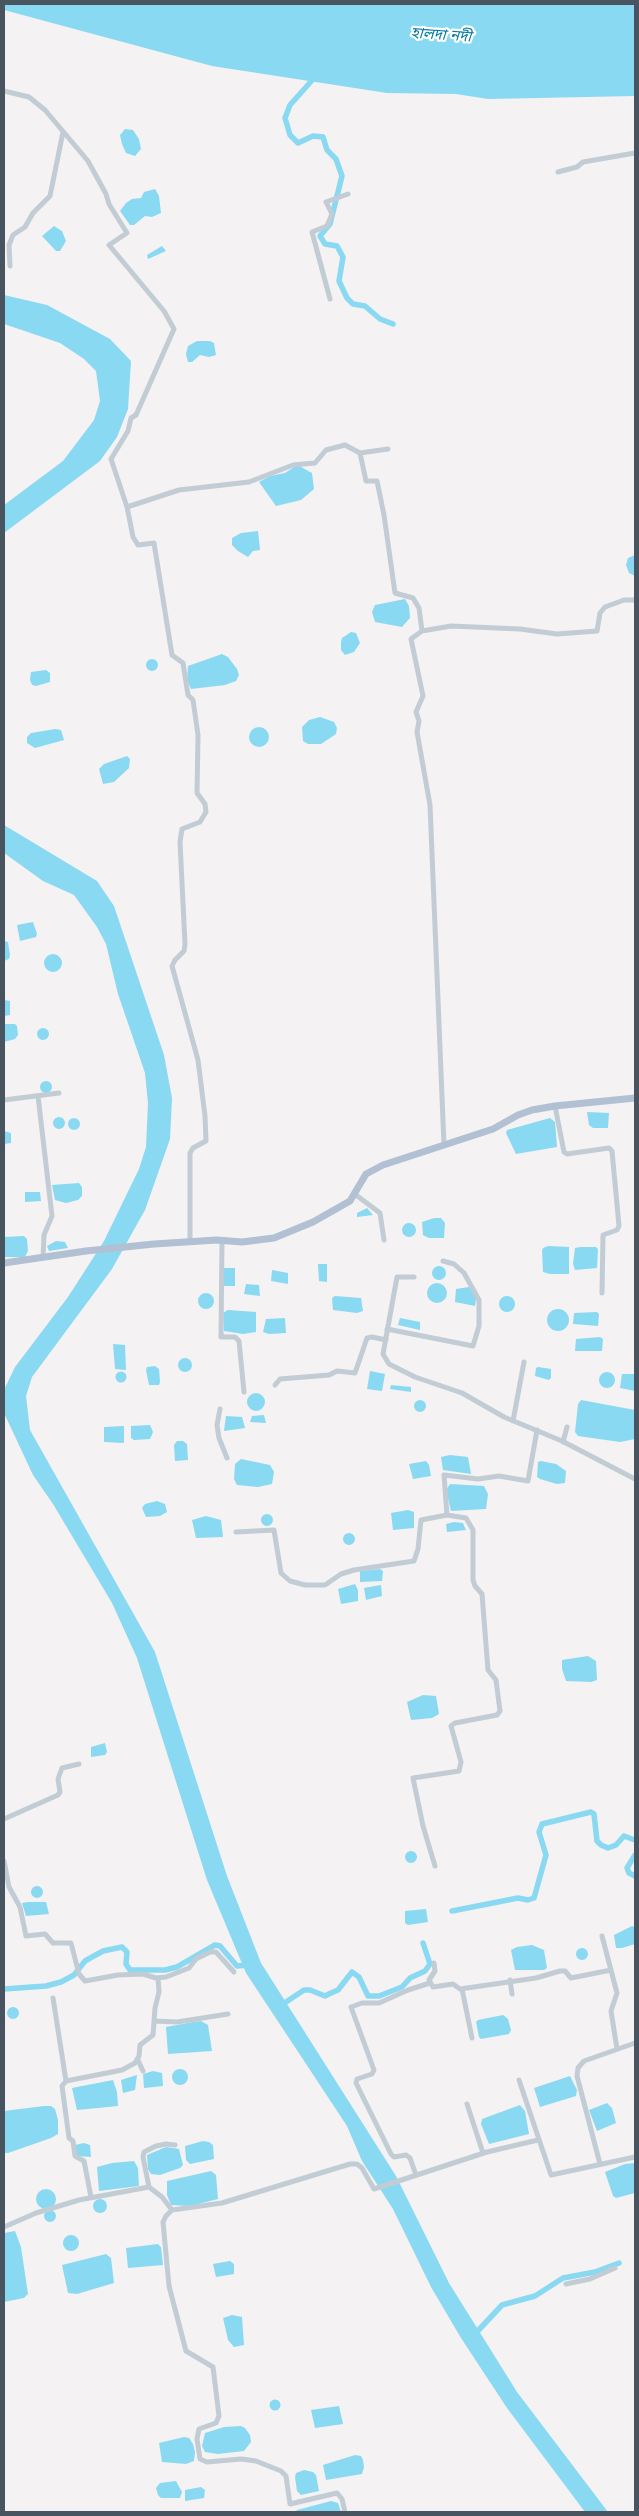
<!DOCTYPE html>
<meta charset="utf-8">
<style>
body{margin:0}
#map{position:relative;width:639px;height:2516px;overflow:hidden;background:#f4f2f2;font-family:Quicksand,sans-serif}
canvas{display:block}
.frame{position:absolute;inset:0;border:5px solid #485561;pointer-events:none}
</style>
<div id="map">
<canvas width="639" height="2516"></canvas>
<div class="frame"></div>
</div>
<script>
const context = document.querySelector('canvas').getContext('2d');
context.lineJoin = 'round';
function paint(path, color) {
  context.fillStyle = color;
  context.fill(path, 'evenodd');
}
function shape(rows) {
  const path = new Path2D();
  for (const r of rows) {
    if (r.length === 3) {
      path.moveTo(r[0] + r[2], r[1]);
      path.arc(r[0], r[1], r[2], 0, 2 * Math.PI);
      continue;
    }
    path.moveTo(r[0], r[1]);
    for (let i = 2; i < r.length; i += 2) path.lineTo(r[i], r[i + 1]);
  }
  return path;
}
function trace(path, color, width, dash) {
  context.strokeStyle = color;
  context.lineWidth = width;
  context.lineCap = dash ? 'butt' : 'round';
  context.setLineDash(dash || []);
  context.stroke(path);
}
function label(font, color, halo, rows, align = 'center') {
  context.font = font + ' Quicksand,"Noto Sans Bengali",sans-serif';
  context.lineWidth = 4.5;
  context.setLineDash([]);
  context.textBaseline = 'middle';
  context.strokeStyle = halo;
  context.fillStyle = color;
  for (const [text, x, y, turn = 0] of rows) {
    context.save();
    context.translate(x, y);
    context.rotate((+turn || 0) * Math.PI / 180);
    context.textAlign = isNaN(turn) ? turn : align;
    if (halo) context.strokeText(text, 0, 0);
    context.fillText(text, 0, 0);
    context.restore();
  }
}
paint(shape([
 [4,4,635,4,635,96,488,99,456,94,387,93,212,66,4,10],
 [125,129,133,130,139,139,141,149,135,156,126,153,122,144,120,135],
 [155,189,159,196,161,213,152,217,145,216,134,225,130,225,120,211,126,203,132,199,141,198,144,192],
 [54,226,62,231,66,241,60,251,56,251,42,236],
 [162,246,166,251,148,259,147,255],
 [4,295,47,305,110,339,131,361,128,409,117,437,100,461,4,533,4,505,63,461,94,420,100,401,96,371,84,359,60,343,4,324],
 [197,341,210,341,214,343,216,355,209,357,200,355,192,362,188,362,186,354,188,346],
 [294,467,301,467,312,473,314,489,301,500,276,506,259,482,270,476,285,473],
 [258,531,260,550,253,551,248,557,238,551,232,545,232,538,241,533],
 [635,555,635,576,629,573,626,565,628,558],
 [405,599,409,606,410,618,402,627,375,622,372,612,375,605],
 [351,632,356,633,360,643,354,652,345,655,341,650,341,642,342,638],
 [222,654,228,657,237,669,239,675,236,681,225,685,191,689,187,680,188,666],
 [152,665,6],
 [46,670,50,673,50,682,36,686,32,685,30,680,31,672],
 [320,717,334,722,337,728,336,734,321,744,308,744,303,741,302,727,309,720],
 [259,737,10],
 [55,729,61,730,64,740,35,748,27,743,27,737,31,733],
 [127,756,130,759,129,768,114,782,103,784,99,769,104,764],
 [4,825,97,881,114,906,164,1055,172,1098,170,1139,145,1210,112,1269,32,1377,26,1396,30,1430,155,1652,227,1876,261,1963,396,2176,449,2283,517,2392,608,2512,585,2512,507,2408,461,2338,431,2287,393,2209,362,2161,347,2126,246,1973,207,1880,137,1658,112,1603,53,1504,33,1475,4,1413,4,1390,15,1367,68,1297,104,1241,139,1169,146,1147,148,1103,145,1073,118,994,106,944,97,927,74,895,43,881,4,853],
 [33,922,37,934,36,937,20,941,17,925],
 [4,941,8,942,10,955,9,959,4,961],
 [53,963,9],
 [4,1000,10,1001,10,1015,4,1016],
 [4,1024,15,1024,17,1026,18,1035,15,1039,4,1042],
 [43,1034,6],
 [46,1087,6],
 [587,1112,609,1113,608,1128,593,1128,589,1125],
 [59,1123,6],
 [550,1118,555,1122,557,1147,516,1154,506,1133,507,1130],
 [74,1124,6],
 [4,1131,11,1133,11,1143,4,1144],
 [79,1183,82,1187,82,1196,78,1200,66,1203,55,1200,52,1185],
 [40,1192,41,1201,25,1202,25,1192],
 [367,1208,373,1215,357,1217,357,1213],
 [434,1218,441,1218,445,1223,444,1238,429,1238,423,1235,422,1222],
 [409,1230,7],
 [24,1236,27,1239,28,1251,25,1257,4,1257,4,1237],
 [56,1241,65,1242,68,1248,49,1251,47,1246],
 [548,1246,569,1247,569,1274,550,1274,543,1272,542,1251,543,1248],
 [581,1247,596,1247,598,1249,597,1268,575,1270,573,1264,575,1248],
 [318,1264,327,1264,327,1282,319,1281],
 [439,1273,7],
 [224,1268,235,1268,235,1286,222,1286],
 [272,1270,288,1273,288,1284,271,1281],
 [437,1293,10],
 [246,1284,259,1285,260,1296,244,1294],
 [469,1287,473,1290,476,1299,475,1306,455,1302,456,1289],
 [206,1301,8],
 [335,1296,361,1298,363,1311,357,1313,333,1310,332,1298],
 [507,1304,8],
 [558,1320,11],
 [228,1310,256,1312,256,1332,243,1334,224,1331,223,1313],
 [597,1312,599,1314,598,1326,573,1324,574,1313],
 [285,1318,286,1333,269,1334,263,1332,266,1319],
 [400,1318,420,1322,420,1330,398,1325],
 [600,1337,603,1339,602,1351,575,1351,576,1339],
 [113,1344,125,1345,126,1370,115,1369],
 [185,1365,7],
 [155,1366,159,1369,160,1382,159,1385,149,1385,146,1370,147,1367],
 [538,1367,551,1369,551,1378,549,1380,535,1376,536,1368],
 [370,1371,385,1374,382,1391,367,1389],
 [121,1377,5.5],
 [607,1380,8],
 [622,1374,635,1374,635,1391,620,1388],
 [391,1385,411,1387,411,1392,390,1389],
 [256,1402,9],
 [420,1406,6],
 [581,1400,635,1410,635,1439,620,1442,578,1436,575,1432,578,1404],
 [264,1415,266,1423,250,1422,252,1416],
 [226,1416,242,1417,245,1428,224,1431],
 [150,1425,153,1432,150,1439,134,1440,131,1438,131,1426],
 [124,1426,124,1443,104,1442,104,1427],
 [177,1441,183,1441,187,1444,188,1460,175,1461,174,1445],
 [450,1455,468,1457,471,1474,443,1470,441,1457],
 [241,1459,270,1465,274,1472,272,1484,258,1487,237,1485,234,1479,235,1464],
 [426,1461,429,1465,431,1476,413,1479,409,1464],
 [541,1461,556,1464,566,1471,565,1483,557,1484,540,1479,537,1477,538,1462],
 [450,1484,484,1486,488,1494,486,1509,451,1511,446,1490],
 [157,1501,165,1504,167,1512,160,1516,146,1517,142,1508,145,1504],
 [408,1510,414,1512,414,1528,393,1530,391,1513],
 [267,1520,6],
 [206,1516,221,1520,223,1537,196,1538,192,1520],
 [454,1522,463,1523,466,1530,447,1532,446,1524],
 [349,1539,6],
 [380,1569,383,1571,382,1581,360,1582,360,1571],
 [355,1584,358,1590,358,1601,341,1604,338,1589],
 [381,1585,382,1596,366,1600,364,1588],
 [588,1656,596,1661,597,1680,591,1682,566,1681,562,1669,562,1660],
 [423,1695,436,1696,439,1714,432,1718,411,1720,407,1702],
 [105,1743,107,1752,105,1755,91,1757,91,1747],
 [411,1857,6],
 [37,1892,6],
 [28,1902,46,1902,49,1914,26,1916,22,1903],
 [426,1909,428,1922,408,1925,405,1923,405,1911],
 [632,1926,635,1927,635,1944,622,1948,616,1948,614,1935],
 [532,1945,544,1950,547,1968,544,1970,515,1970,511,1950,517,1947],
 [582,1954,6],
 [13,2013,6],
 [503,2015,508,2019,511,2030,509,2034,481,2039,479,2037,476,2022,478,2020],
 [193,2022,201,2021,208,2025,212,2051,168,2054,166,2027],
 [180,2077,8],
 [153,2071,162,2073,163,2086,144,2088,143,2074],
 [137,2075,135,2090,123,2093,121,2080],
 [570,2076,577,2090,576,2096,540,2107,534,2088],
 [113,2080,117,2092,118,2106,77,2110,72,2088],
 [607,2103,612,2108,616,2123,597,2131,589,2110],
 [520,2105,525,2111,529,2134,489,2144,481,2124,482,2119],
 [44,2106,51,2106,55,2109,58,2120,58,2134,51,2138,8,2153,4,2153,4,2111],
 [203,2141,209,2142,213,2145,214,2159,190,2164,186,2160,185,2146],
 [84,2143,90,2145,91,2157,77,2156,75,2145],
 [166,2147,179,2149,183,2165,180,2168,160,2175,151,2174,148,2169,147,2155],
 [134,2161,138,2168,139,2186,99,2191,97,2167,112,2163],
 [635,2163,635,2193,616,2198,613,2196,605,2172,625,2164],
 [211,2171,216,2175,218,2199,190,2206,171,2205,167,2195,167,2181],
 [46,2199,10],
 [100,2206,7],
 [50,2216,6],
 [15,2231,21,2247,28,2294,24,2298,4,2302,4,2233],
 [71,2243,8],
 [158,2244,161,2247,163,2265,128,2268,126,2248],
 [106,2254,111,2258,114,2283,77,2294,68,2293,62,2265],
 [230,2261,234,2264,234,2274,216,2277,213,2264],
 [232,2315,242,2317,244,2345,234,2347,228,2340,223,2318],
 [275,2405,5.5],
 [339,2406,343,2424,315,2428,311,2410],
 [241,2426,245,2428,250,2435,251,2442,244,2451,218,2454,205,2452,202,2446,205,2433,224,2427],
 [184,2437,189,2438,193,2444,195,2452,194,2461,186,2464,162,2462,159,2443],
 [355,2455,361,2456,363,2460,364,2467,362,2474,326,2480,323,2465],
 [304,2470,313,2472,316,2475,319,2491,301,2495,297,2491,295,2477,296,2473],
 [176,2481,182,2492,180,2498,161,2498,158,2495,156,2488,160,2483],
 [201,2487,205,2490,204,2498,185,2501,185,2490],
 [331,2501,338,2503,341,2512,295,2512,297,2510]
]), '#8ad9f2');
trace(shape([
 [315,77,290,105,285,118,290,135,298,143,313,136,323,137,327,150,336,159,342,176,330,224,320,236,325,244,337,246,343,257,339,281,347,298,353,304,365,306,380,319,393,324],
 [635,1855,627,1868,629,1873,635,1876],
 [452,1911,518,1898,528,1900,534,1898,546,1855,539,1832,542,1824,591,1812,594,1814,597,1841,601,1845,608,1848,616,1845,624,1836,635,1840],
 [4,1989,46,1986,61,1982,74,1975,85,1961,92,1957,103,1951,122,1947,127,1952,126,1964,130,1970,165,1970,177,1967,215,1945,220,1946,237,1966,248,1965],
 [280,2006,304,1990,310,1990,325,1996,331,1993,338,1990,352,1972,359,1977,368,1996,379,1996,402,1987,410,1978,425,1971,430,1964,423,1943],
 [474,2335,502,2305,535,2296,563,2278,595,2272,619,2263]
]), '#8ad9f2', 5.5);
trace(shape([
 [4,91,29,97,45,110,88,161,106,194,109,204,127,233,109,245,164,311,174,329,136,415,131,418,128,431,111,459,127,507,133,537,138,545,154,543,172,655,183,663,188,695,193,700,198,735,197,793,205,804,206,812,200,822,182,829,180,842,185,944,184,951,175,960,172,966,198,1060,205,1116,206,1141,193,1148,190,1153,190,1241],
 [558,172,577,167,583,162,635,153],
 [10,266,9,245,13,235,25,227,33,213,50,196,63,132],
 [330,299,312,232,327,226,332,214,326,202,348,194],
 [360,453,388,449],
 [127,507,179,490,249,482,293,465,315,463,326,450,345,445,360,453,366,481,377,481,384,515,395,593,413,598,419,608,422,631],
 [38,1096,52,1216,44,1235,43,1258],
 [4,1100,59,1093],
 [555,1106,564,1152,567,1154,609,1148,612,1151,619,1226,617,1230,603,1235,602,1293],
 [444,1145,430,805,417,732,419,721,416,712,423,696,411,639,422,631,451,626,520,629,557,634,597,631,600,613,605,607,624,600,635,600],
 [356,1195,380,1213,384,1240],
 [222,1240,221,1337,235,1337,239,1341,244,1392],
 [414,1277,397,1277,383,1354,389,1364,415,1377,462,1393,504,1417,562,1441,635,1479],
 [387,1329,473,1346,479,1326,479,1300,464,1273,454,1264,443,1261],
 [275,1385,280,1379,329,1375,337,1371,355,1373,367,1338,372,1337,386,1340],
 [220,1409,217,1425,219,1438,227,1458],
 [513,1421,524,1362],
 [563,1442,567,1427],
 [236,1532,274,1530,281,1573,290,1581,305,1585,325,1585,341,1574,354,1570,414,1561,418,1549,421,1520,447,1515,444,1475,478,1479,499,1476,528,1481,537,1430],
 [4,1819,58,1795,60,1792,58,1779,62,1768,79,1764],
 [4,1861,9,1887,20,1907,26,1936,45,1934,53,1943,71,1943,79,1974,85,1981,118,1975,143,1974,156,1978,166,1977,189,1968,196,1959,210,1952,216,1952,234,1972],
 [435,1866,423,1826,413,1778,459,1771,461,1762,451,1726,455,1723,497,1715,500,1711,496,1680,488,1670,482,1594,475,1586,473,1580,473,1530,466,1518,447,1515],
 [602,1936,617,1993,611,2011,617,2049],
 [434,1963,435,1971,429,1980,433,1987,453,1984,460,1989,536,1978,560,1971,565,1971,571,1978,611,1970],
 [510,1980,512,1994],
 [462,1989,472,2038],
 [53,1998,66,2081,62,2086,69,2138,73,2141,75,2156,84,2161,91,2197],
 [154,2021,177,2022,228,2014],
 [138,2060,143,2071],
 [519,2080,551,2175,635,2157],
 [66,2081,122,2070,135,2063,139,2056,140,2045,153,2035,155,2008,159,1992,158,1978],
 [467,2104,483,2153],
 [175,2145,166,2144,156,2146,144,2152,143,2157,149,2187,162,2197,172,2210,222,2203,350,2164,357,2164,362,2168,374,2189,487,2152,538,2140],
 [600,2164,577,2076,578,2068,584,2061,635,2043],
 [416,2175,410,2158,406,2155,394,2157,391,2154,356,2083,357,2079,372,2074,374,2070,351,2007,362,2003,379,2003,408,1990,430,1983],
 [172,2210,166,2216,163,2222,169,2286,186,2351,213,2367,219,2416,216,2423,199,2429,197,2439,200,2459,207,2462,241,2459,256,2461,281,2471,286,2476,290,2504,337,2493,342,2499,345,2512],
 [4,2227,36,2213,79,2200,149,2187],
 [566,2284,590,2279,615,2268]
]), '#c2ccd4', 5);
trace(shape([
 [4,1263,86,1251,154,1244,217,1240,242,1242,274,1238,313,1222,350,1201,366,1174,383,1165,493,1129,518,1115,532,1110,555,1106,635,1098]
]), '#b1c0d2', 7);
label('italic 15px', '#057aa0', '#fff', [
 ["হালদা নদী",441,35,4]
]);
</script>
